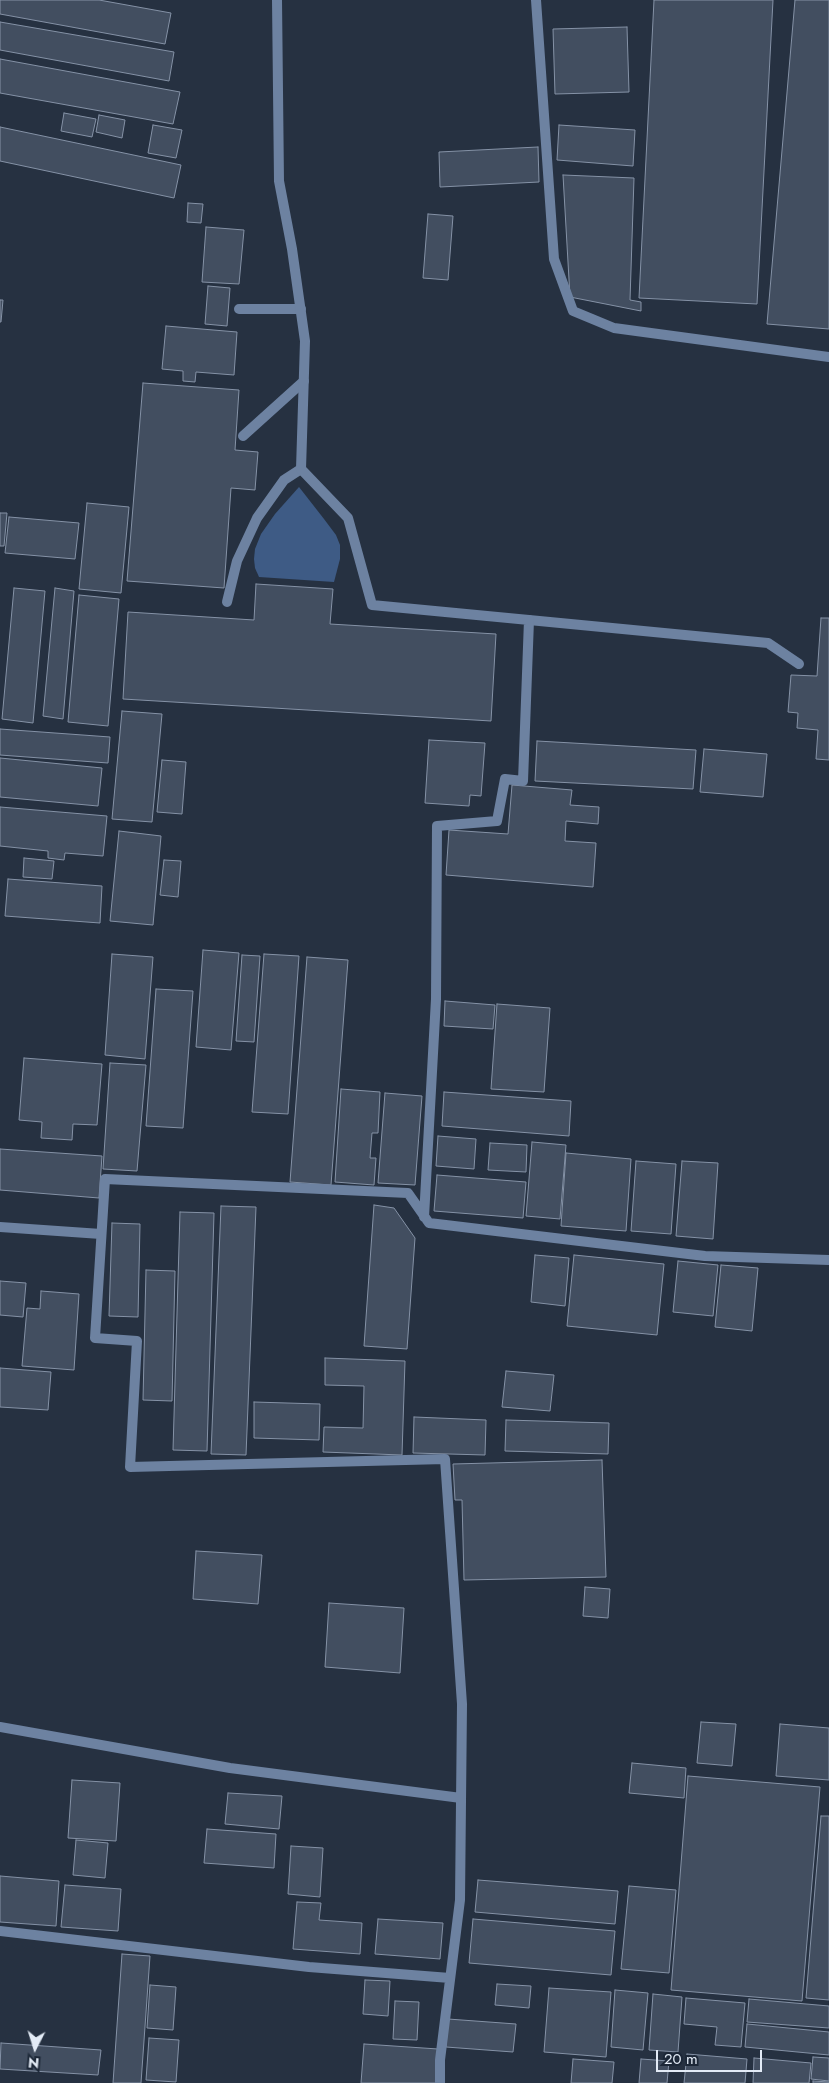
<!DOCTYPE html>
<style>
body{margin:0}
#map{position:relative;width:829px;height:2083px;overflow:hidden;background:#263141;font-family:Jost,sans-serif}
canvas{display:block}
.north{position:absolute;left:10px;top:2023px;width:50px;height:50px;-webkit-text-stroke:4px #1c2737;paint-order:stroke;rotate:185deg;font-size:14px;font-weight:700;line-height:20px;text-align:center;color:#e3ebf6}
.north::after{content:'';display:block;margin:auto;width:18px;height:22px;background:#e3ebf6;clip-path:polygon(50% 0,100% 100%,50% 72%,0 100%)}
.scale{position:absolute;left:656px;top:2050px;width:106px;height:22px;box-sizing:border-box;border:2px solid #e3ebf6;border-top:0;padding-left:6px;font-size:15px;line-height:18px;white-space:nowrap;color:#e3ebf6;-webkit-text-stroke:4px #1c2737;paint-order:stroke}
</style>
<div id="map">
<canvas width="829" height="2083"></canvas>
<div class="north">N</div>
<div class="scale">20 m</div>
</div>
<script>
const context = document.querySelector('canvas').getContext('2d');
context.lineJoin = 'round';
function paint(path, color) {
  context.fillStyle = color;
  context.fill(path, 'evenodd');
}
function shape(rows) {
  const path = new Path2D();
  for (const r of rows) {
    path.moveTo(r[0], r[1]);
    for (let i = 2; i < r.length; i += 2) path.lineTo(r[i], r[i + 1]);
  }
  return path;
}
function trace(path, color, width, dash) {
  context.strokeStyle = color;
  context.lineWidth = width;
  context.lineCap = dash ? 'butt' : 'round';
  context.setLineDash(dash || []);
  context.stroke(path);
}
paint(shape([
 [299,487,324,519,336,535,340,545,340,559,334,582,259,577,255,568,254,559,255,549,261,534,275,514]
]), '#3e5b85');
const building = shape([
 [0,0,99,0,171,13,165,44,0,14,0,0],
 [654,0,773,0,757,304,639,298,654,0],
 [795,0,829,0,829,329,767,324,795,0],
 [0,22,174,52,169,81,0,50,0,22],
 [627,27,629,92,555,94,553,29,627,27],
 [0,59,180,92,173,124,0,93,0,59],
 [64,113,96,119,92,137,61,131,64,113],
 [99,115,125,120,122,138,96,132,99,115],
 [153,125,182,130,176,158,148,153,153,125],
 [559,125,635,130,633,166,557,160,559,125],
 [0,127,181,165,174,198,0,161,0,127],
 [538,147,539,182,440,187,439,152,538,147],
 [563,175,634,178,630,300,641,302,641,311,570,297,563,175],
 [188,203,203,204,201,223,187,222,188,203],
 [428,214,453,216,448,280,423,278,428,214],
 [206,227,244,230,239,284,202,282,206,227],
 [208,286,230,288,227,326,205,324,208,286],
 [0,300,3,300,1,322,0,322,0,300],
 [166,326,237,332,234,375,196,372,195,382,183,381,183,371,162,369,166,326],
 [143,383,239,390,235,450,258,452,255,490,231,488,224,588,127,581,143,383],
 [87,503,129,507,121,593,79,589,87,503],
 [0,513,7,513,4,546,0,546,0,513],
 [9,517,79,523,75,559,5,553,9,517],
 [256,584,333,589,330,624,496,634,491,721,123,699,128,612,254,620,256,584],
 [14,588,45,591,33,723,2,719,14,588],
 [55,588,74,591,63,719,43,716,55,588],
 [79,595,119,599,108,726,68,722,79,595],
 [821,618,829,618,829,760,816,759,818,730,797,728,798,713,788,712,791,675,817,676,821,618],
 [122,711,162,714,152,822,112,819,122,711],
 [0,729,110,737,108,763,0,755,0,729],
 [429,740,485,743,481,796,470,795,469,806,425,803,429,740],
 [537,741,696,750,693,789,535,781,537,741],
 [704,749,767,754,763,797,700,792,704,749],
 [0,758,102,768,98,806,0,797,0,758],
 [162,760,186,762,182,814,157,812,162,760],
 [512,785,572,790,570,805,599,807,598,824,566,821,565,841,596,843,593,887,446,875,449,830,508,834,512,785],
 [0,807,107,816,103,856,65,853,64,860,48,858,48,851,0,846,0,807],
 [119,831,161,836,153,925,110,921,119,831],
 [24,858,54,861,52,879,23,877,24,858],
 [164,860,181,861,178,897,160,895,164,860],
 [8,879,102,886,100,923,5,916,8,879],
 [203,950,239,953,231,1050,196,1047,203,950],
 [112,954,153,957,145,1059,105,1055,112,954],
 [264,954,299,956,288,1114,252,1112,264,954],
 [242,955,260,956,254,1042,236,1041,242,955],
 [307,957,348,960,331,1185,290,1182,307,957],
 [156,989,193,991,183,1128,146,1126,156,989],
 [445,1001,495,1005,493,1029,444,1026,445,1001],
 [497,1004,550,1008,544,1092,491,1089,497,1004],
 [24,1058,102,1064,97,1125,73,1124,72,1140,41,1138,42,1122,19,1120,24,1058],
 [110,1063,146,1065,137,1171,103,1169,110,1063],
 [341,1089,380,1092,378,1133,372,1133,370,1158,376,1158,374,1185,335,1182,341,1089],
 [444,1092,571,1101,569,1136,442,1126,444,1092],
 [385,1093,422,1096,415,1185,378,1183,385,1093],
 [438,1136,476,1139,474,1169,436,1166,438,1136],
 [532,1142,566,1145,560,1219,526,1216,532,1142],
 [490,1143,527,1145,526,1172,488,1170,490,1143],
 [0,1149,102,1156,99,1198,0,1190,0,1149],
 [566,1153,631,1159,626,1231,561,1226,566,1153],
 [636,1161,676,1164,671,1234,631,1231,636,1161],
 [682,1161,718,1163,713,1239,676,1236,682,1161],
 [437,1175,526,1182,523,1218,434,1211,437,1175],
 [374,1205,394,1208,415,1238,407,1349,364,1346,374,1205],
 [221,1206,256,1207,246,1455,211,1454,221,1206],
 [180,1212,214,1213,207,1451,173,1450,180,1212],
 [112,1223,140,1224,138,1317,109,1316,112,1223],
 [535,1255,569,1258,565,1306,531,1302,535,1255],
 [574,1255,664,1264,657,1335,567,1326,574,1255],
 [678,1261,718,1265,713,1316,673,1312,678,1261],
 [721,1265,758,1268,752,1331,715,1327,721,1265],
 [146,1270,175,1271,172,1401,143,1400,146,1270],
 [0,1281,26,1283,23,1317,0,1315,0,1281],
 [41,1291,79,1294,74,1370,22,1366,27,1308,40,1309,41,1291],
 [325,1358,405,1361,402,1455,323,1452,324,1427,363,1428,364,1386,325,1385,325,1358],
 [0,1368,51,1372,48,1410,0,1407,0,1368],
 [506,1371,554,1375,550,1411,502,1407,506,1371],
 [254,1402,320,1404,319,1440,254,1438,254,1402],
 [414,1417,486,1420,485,1455,413,1453,414,1417],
 [506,1420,609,1423,608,1454,505,1451,506,1420],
 [602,1460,606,1577,464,1580,462,1500,455,1500,453,1464,602,1460],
 [196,1551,262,1555,258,1604,193,1599,196,1551],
 [585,1587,610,1589,608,1618,583,1616,585,1587],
 [329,1603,404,1608,400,1673,325,1667,329,1603],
 [701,1722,736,1724,732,1766,697,1763,701,1722],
 [780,1724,829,1728,829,1780,776,1776,780,1724],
 [632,1763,686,1768,684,1798,629,1793,632,1763],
 [688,1776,820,1787,802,2001,671,1990,688,1776],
 [72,1780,120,1783,116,1841,68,1838,72,1780],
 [228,1793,282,1796,279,1829,225,1824,228,1793],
 [821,1816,829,1816,829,2000,806,1998,821,1816],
 [207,1829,276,1834,274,1868,204,1863,207,1829],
 [76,1840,108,1843,105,1878,73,1875,76,1840],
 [291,1846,323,1848,320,1897,288,1894,291,1846],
 [0,1876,59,1881,56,1926,0,1922,0,1876],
 [478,1880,618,1891,615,1924,475,1912,478,1880],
 [65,1885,121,1889,118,1931,61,1927,65,1885],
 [629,1886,676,1890,669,1973,621,1969,629,1886],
 [297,1902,321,1903,319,1920,362,1923,360,1954,293,1949,297,1902],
 [378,1919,443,1923,440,1959,375,1954,378,1919],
 [473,1919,615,1931,611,1975,469,1963,473,1919],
 [122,1954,150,1956,141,2083,113,2083,122,1954],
 [365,1980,390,1981,388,2016,363,2014,365,1980],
 [497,1984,531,1986,529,2008,495,2005,497,1984],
 [150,1985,176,1987,173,2030,147,2028,150,1985],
 [549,1988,611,1992,606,2057,544,2052,549,1988],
 [615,1990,648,1993,643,2050,611,2047,615,1990],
 [653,1994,682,1997,678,2052,649,2050,653,1994],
 [686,1998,745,2003,741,2047,715,2045,717,2027,684,2024,686,1998],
 [749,1999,829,2006,829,2028,747,2022,749,1999],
 [395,2001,419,2002,417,2040,393,2039,395,2001],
 [448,2019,516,2024,513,2052,446,2047,448,2019],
 [747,2024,829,2032,829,2055,745,2047,747,2024],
 [149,2038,179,2040,176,2082,146,2080,149,2038],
 [1,2043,101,2050,98,2075,0,2069,1,2043],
 [364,2044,438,2049,436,2083,361,2083,364,2044],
 [687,2054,747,2059,745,2083,684,2083,687,2054],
 [813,2057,829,2058,829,2081,811,2079,813,2057],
 [754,2058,811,2063,809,2083,753,2083,754,2058],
 [573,2059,614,2062,612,2083,571,2083,573,2059],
 [641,2059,669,2061,667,2083,639,2083,641,2059],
 [813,2081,829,2082,829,2083,813,2083,813,2081]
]);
paint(building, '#424e60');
trace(building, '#8592a6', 1);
trace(shape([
 [239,309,301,309],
 [243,436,304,381],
 [227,602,237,561,257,518,284,480,301,469],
 [529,620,768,643,799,664]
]), '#6d82a1', 10);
trace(shape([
 [277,0,279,181,292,249,305,341,301,469,348,518,372,605,529,620,523,781,505,779,497,821,437,826,436,999,424,1217],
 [536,0,554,259,573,311,614,328,829,357],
 [0,1227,101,1234],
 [0,1727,230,1768,461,1798],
 [0,1931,309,1967,450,1978],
 [440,2083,440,2060,460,1900,462,1704,445,1459,130,1467,137,1341,95,1338,105,1179,408,1193,429,1223,705,1256,829,1260]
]), '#6d82a1', 10);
</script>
